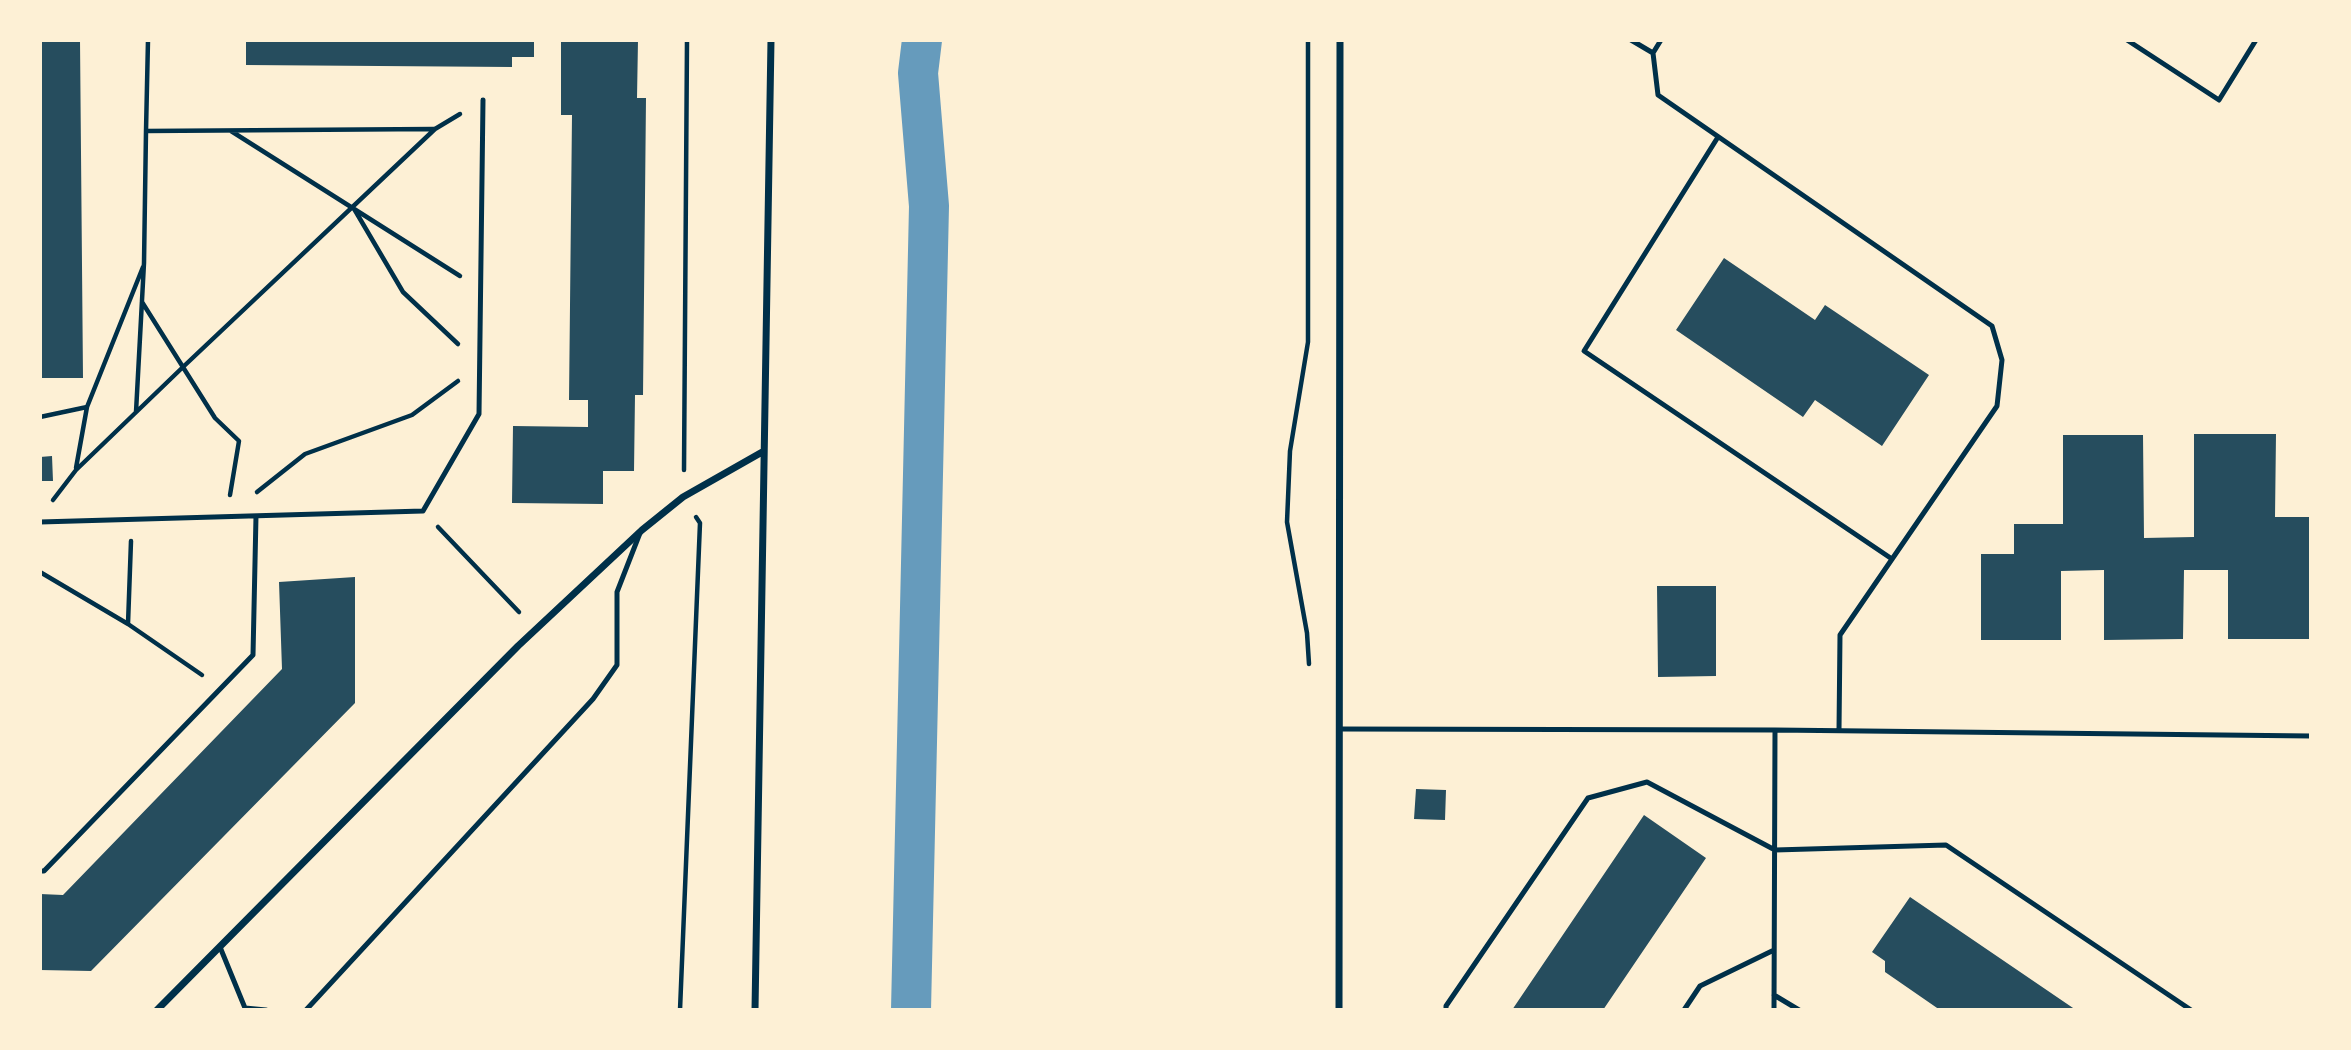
<!DOCTYPE html>
<style>
body{margin:0}
#map{position:relative;width:2351px;height:1050px;overflow:hidden;background:#fdf0d5;font-family:"Open Sans",sans-serif}
canvas{display:block}
.frame{position:absolute;inset:0;border:42px solid #fdf0d5;pointer-events:none}
</style>
<div id="map">
<canvas width="2351" height="1050"></canvas>
<div class="frame"></div>
</div>
<script>
const context = document.querySelector('canvas').getContext('2d');
context.lineJoin = 'round';
function shape(rows) {
  const path = new Path2D();
  for (const r of rows) {
    path.moveTo(r[0], r[1]);
    for (let i = 2; i < r.length; i += 2) path.lineTo(r[i], r[i + 1]);
  }
  return path;
}
function trace(path, color, width, dash) {
  context.strokeStyle = color;
  context.lineWidth = width;
  context.lineCap = dash ? 'butt' : 'round';
  context.setLineDash(dash || []);
  context.stroke(path);
}
function paint(path, color) {
  context.fillStyle = color;
  context.fill(path, 'evenodd');
}
trace(shape([
 [911,1010,929,206,918,73,922,40]
]), '#669bbc', 40);
paint(shape([
 [40,40,80,40,83,378,40,378],
 [246,40,534,40,534,57,512,57,512,67,246,65],
 [561,40,638,40,637,98,646,98,643,395,635,395,634,471,603,471,603,504,512,503,513,426,588,427,588,400,569,400,572,115,561,115],
 [1724,258,1815,320,1825,305,1929,375,1882,446,1815,400,1803,417,1676,330],
 [2194,434,2276,434,2275,517,2311,517,2309,639,2228,639,2228,570,2184,570,2183,639,2104,640,2104,570,2061,571,2061,640,1981,640,1981,554,2014,554,2014,524,2063,524,2063,435,2143,435,2144,538,2194,537],
 [52,456,53,481,40,481,40,457],
 [355,577,355,703,91,971,40,970,40,894,63,895,282,669,279,582],
 [1657,586,1716,586,1716,676,1658,677],
 [1416,789,1446,790,1445,820,1414,819],
 [1644,815,1706,858,1603,1010,1512,1010],
 [1910,897,2076,1010,1940,1010,1885,972,1885,961,1872,952]
]), '#264d5e');
trace(shape([
 [148,40,146,131,434,129],
 [1308,40,1308,342,1290,451,1287,522,1307,633,1309,664],
 [231,131,460,276],
 [353,207,403,292,458,344],
 [142,302,215,418,239,441,230,495],
 [136,412,144,263,146,131],
 [40,417,87,407,143,267],
 [76,468,87,407],
 [684,470,687,40],
 [257,492,305,454,412,415,458,381],
 [53,500,76,470,183,367,435,129,460,114],
 [438,527,519,612],
 [131,541,128,624,202,675],
 [40,572,128,624],
 [680,1010,700,523,696,517]
]), '#003049', 4.5);
trace(shape([
 [1631,40,1653,53,1661,40],
 [2127,40,2219,100,2256,40],
 [1653,53,1658,95,1992,326,2002,360,1997,406,1840,635,1839,730],
 [1718,137,1584,351,1892,559],
 [40,522,423,511,479,414,483,100],
 [1339,729,1775,730,1774,1010],
 [1775,730,2311,736],
 [40,871,44,871,253,655,256,516],
 [220,947,245,1008,266,1010],
 [1774,995,1799,1010],
 [306,1010,593,699,617,665,617,592,640,533],
 [1446,1010,1446,1006,1588,798,1647,782,1775,850,1946,845,2191,1010],
 [1684,1010,1700,986,1774,950]
]), '#003049', 5);
trace(shape([
 [157,1010,518,646,642,530,683,497,764,451],
 [755,1010,771,40],
 [1339,1010,1340,40]
]), '#003049', 7);
</script>
